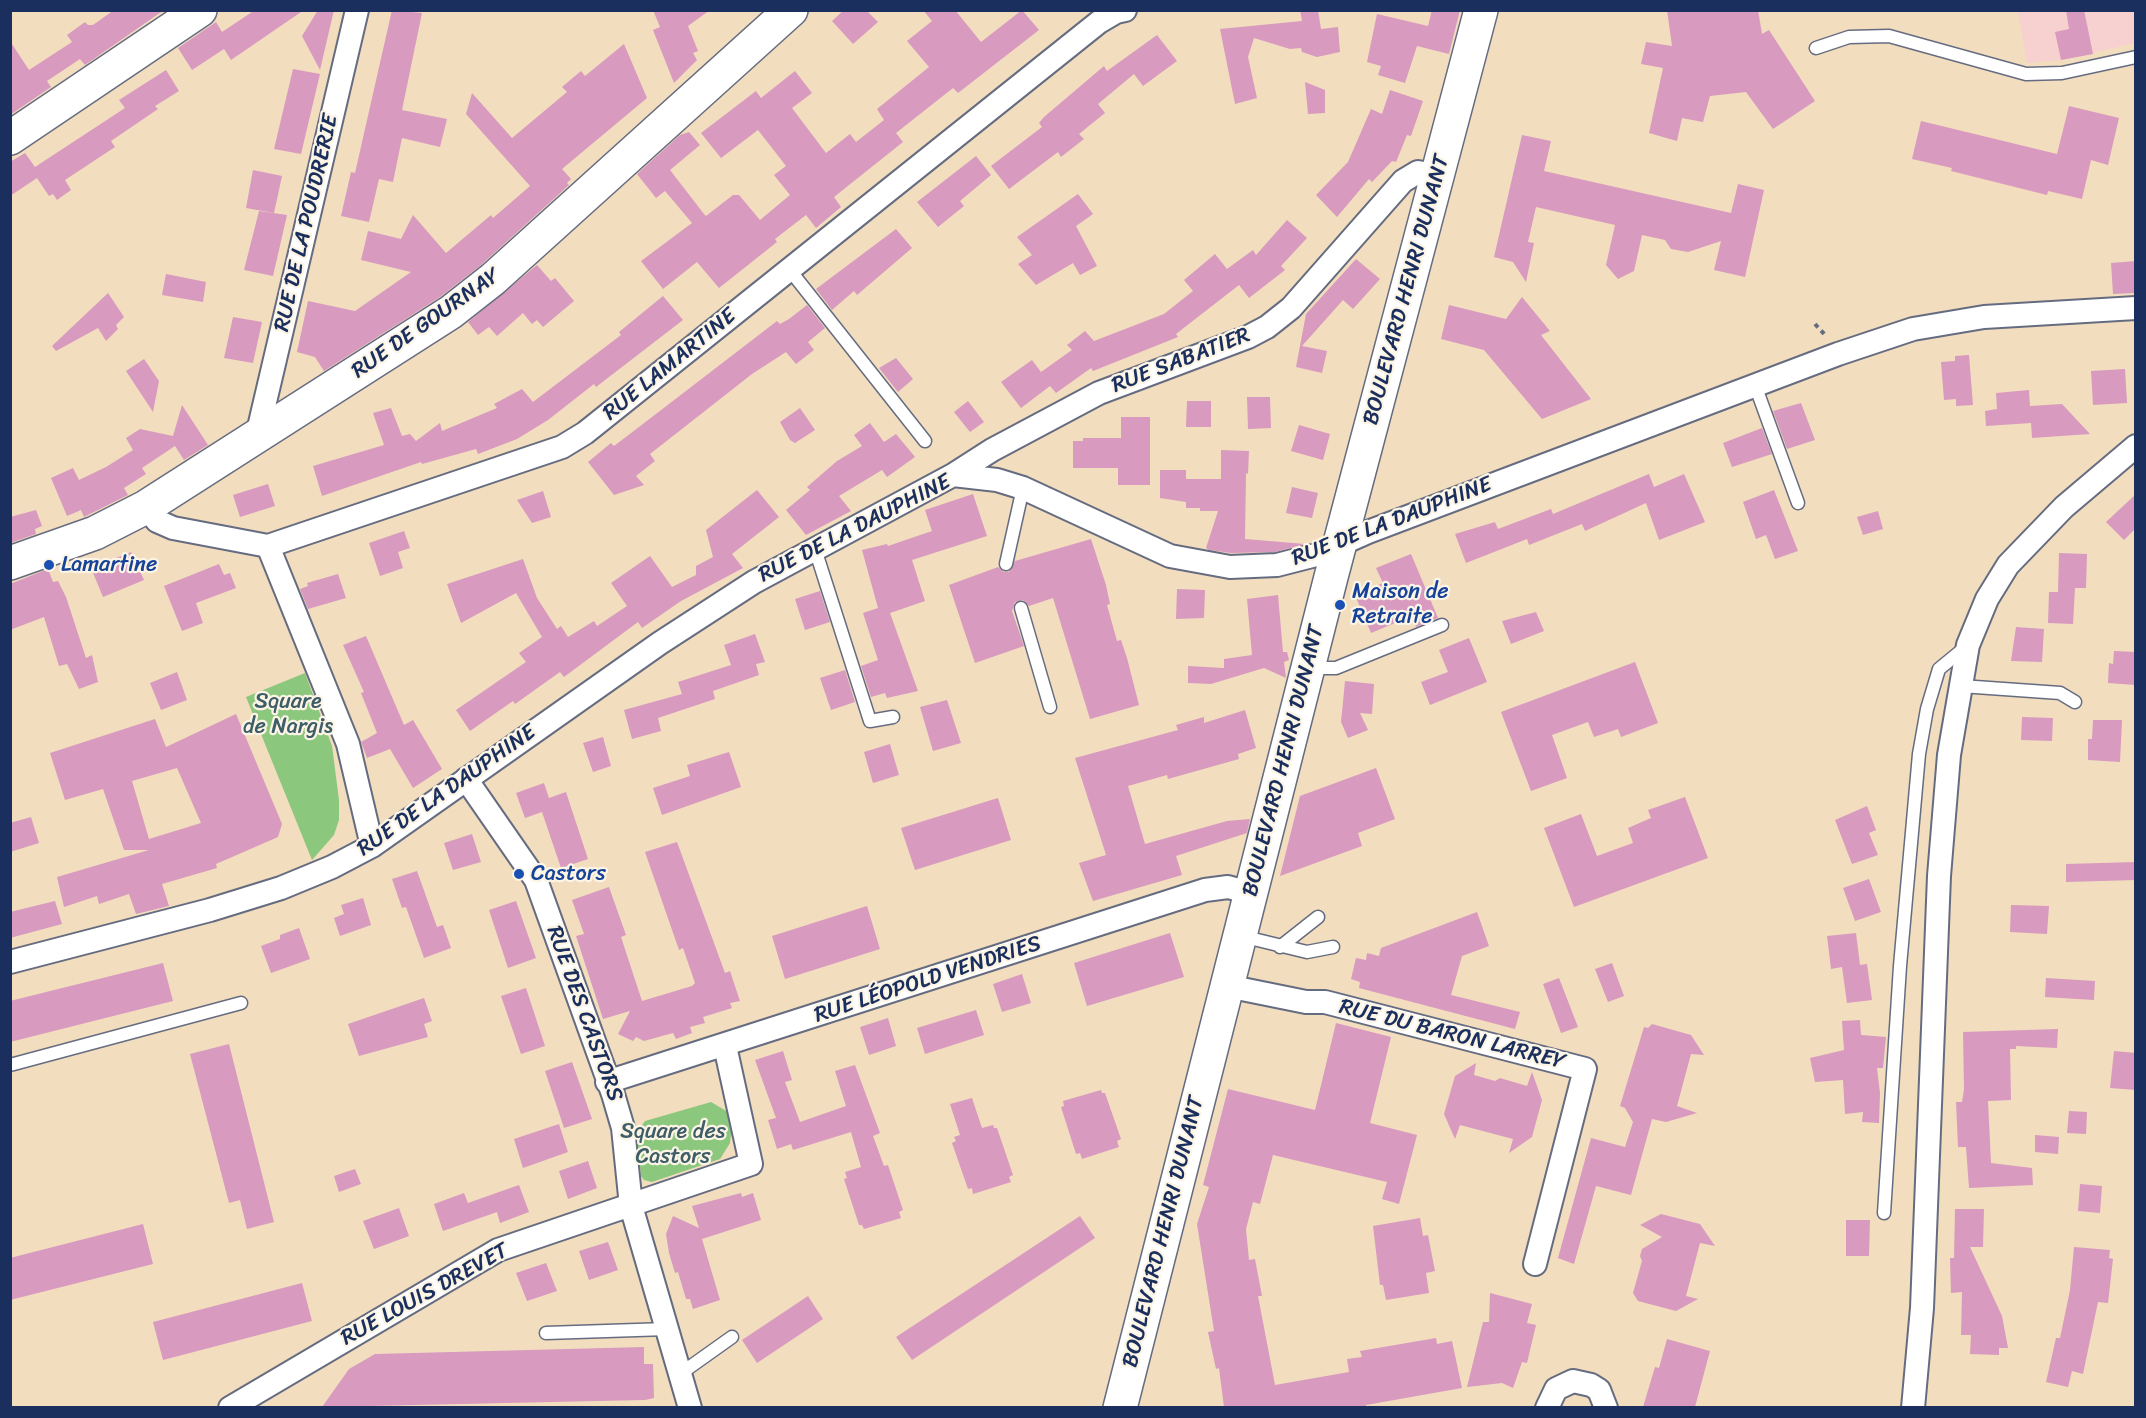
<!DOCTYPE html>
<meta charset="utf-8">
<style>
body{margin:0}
#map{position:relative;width:2146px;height:1418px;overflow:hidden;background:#f2ddbf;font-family:Sriracha,sans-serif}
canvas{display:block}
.frame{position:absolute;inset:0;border:12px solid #1b2f5e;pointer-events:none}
</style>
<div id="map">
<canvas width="2146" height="1418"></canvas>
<div class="frame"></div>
</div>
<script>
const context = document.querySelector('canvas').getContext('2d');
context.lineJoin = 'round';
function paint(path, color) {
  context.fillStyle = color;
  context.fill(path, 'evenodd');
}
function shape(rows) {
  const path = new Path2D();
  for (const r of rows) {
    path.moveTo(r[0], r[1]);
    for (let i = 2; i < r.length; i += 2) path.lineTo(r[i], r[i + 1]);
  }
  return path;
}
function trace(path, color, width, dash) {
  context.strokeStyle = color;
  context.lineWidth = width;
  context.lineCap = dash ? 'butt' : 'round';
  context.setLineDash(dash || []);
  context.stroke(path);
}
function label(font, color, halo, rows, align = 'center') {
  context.font = font + ' Sriracha,sans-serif';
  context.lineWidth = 4.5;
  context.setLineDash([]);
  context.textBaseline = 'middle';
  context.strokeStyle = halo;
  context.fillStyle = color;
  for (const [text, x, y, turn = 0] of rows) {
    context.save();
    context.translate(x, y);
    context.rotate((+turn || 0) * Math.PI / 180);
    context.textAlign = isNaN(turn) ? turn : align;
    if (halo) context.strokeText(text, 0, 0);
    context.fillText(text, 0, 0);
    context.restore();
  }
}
paint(shape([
 [2018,11,2135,11,2135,43,2061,60,2027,63]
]), '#f7d0d0');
paint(shape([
 [305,673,332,746,339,800,339,820,334,835,312,860,246,697],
 [711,1102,728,1112,732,1125,730,1143,720,1159,652,1182,644,1180,641,1176,637,1135,640,1128,645,1121]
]), '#8bc77c');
paint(shape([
 [114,10,164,10,85,65,80,59,47,81,51,87,10,115,10,41,29,70,72,42,67,35,85,22,88,25,93,25],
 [255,10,304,10,231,60,224,49,192,70,178,48,216,22,222,32],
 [318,10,334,10,320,70,302,36],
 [392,10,422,13,402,110,447,119,440,147,402,138,393,182,379,179,369,222,341,216,351,172,355,173],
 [653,10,710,10,688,26,698,51,693,53,697,60,674,83,653,30,660,27],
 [844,10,866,10,878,22,853,44,832,21],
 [923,10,955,10,981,42,1022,10,1039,30,958,93,953,88,896,133,903,142,834,197,841,207,816,228,806,215,775,239,777,242,719,288,697,262,663,289,641,261,692,223,665,191,656,198,637,174,680,135,689,132,700,145,670,170,704,214,706,216,733,195,739,195,760,220,790,195,774,175,786,166,758,130,721,158,701,133,756,91,761,98,795,71,812,93,792,108,826,153,850,134,856,142,884,120,877,109,929,67,907,41,932,21],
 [1300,10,1318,10,1321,29,1338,27,1340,52,1317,57,1302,52,1301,48,1290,49,1254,38,1248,57,1257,98,1235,104,1220,29,1302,21],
 [1432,10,1460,10,1449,54,1417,46,1405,83,1378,75,1381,66,1367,62,1377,14,1428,26],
 [1667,10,1758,10,1762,34,1769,30,1815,101,1773,129,1746,92,1710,96,1703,122,1682,118,1677,141,1649,133,1663,68,1641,64,1646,42,1672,46],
 [2066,10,2084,10,2093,54,2061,60,2055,32,2069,29],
 [1157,35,1177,61,1143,86,1134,74,1098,104,1105,113,1079,134,1084,139,1061,157,1058,152,1009,189,991,166,1042,127,1039,123,1044,117,1104,66,1107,71],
 [624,44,647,98,562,169,571,179,567,183,569,185,481,265,440,297,324,371,315,357,297,352,308,301,355,311,411,272,361,260,368,231,401,239,413,215,446,253,491,215,493,218,530,186,466,114,472,93,512,138,567,92,562,87,581,71,585,76],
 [293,69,320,74,301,154,274,149],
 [166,70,179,91,155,106,158,109,111,141,115,147,65,180,71,190,57,200,53,194,49,196,37,178,10,196,10,162,25,153,35,167,125,108,119,100],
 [1305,82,1325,90,1325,113,1308,114],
 [1390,90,1423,101,1411,136,1407,135,1396,162,1392,161,1372,182,1369,179,1337,217,1316,195,1348,162,1371,109,1382,114],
 [2069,106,2119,118,2108,165,2091,160,2082,199,2048,191,2047,195,1951,171,1952,168,1912,159,1921,121,2057,154],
 [1522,135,1551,141,1544,171,1731,213,1738,184,1764,190,1745,277,1714,270,1721,241,1688,252,1671,249,1665,240,1642,235,1634,271,1618,279,1606,265,1615,225,1536,207,1528,242,1534,243,1526,282,1513,262,1494,257],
 [976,156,991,175,960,201,964,206,938,227,917,202],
 [253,170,282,176,274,213,246,208],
 [1078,194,1093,214,1076,226,1097,266,1080,275,1073,263,1036,285,1018,264,1032,255,1017,237],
 [259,211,287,215,273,276,244,270],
 [1287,220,1307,238,1281,266,1285,270,1249,298,1239,285,1176,334,1178,337,1093,371,1091,368,1056,393,1050,386,1021,408,1001,382,1032,360,1041,372,1072,350,1067,345,1085,331,1094,341,1164,314,1193,291,1184,280,1215,254,1227,269,1253,250,1256,255],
 [896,229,912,248,857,295,854,291,832,310,816,289],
 [1356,259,1380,279,1353,309,1343,300,1302,346,1327,351,1322,373,1296,367,1306,314],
 [2136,261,2136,293,2113,294,2111,263],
 [537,265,551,281,555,278,574,301,543,327,537,320,532,324,523,313,497,336,489,327,478,335,468,322],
 [166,274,206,282,203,302,162,295],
 [108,293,124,317,116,325,118,329,106,341,98,328,56,351,52,346],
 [663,296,683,320,596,387,594,384,548,420,517,439,478,454,476,449,422,464,421,462,322,496,313,466,384,445,373,413,391,408,402,436,410,434,416,441,440,423,442,431,497,408,494,404,522,389,533,402,621,335,619,332],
 [1522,297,1550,331,1541,335,1591,399,1542,419,1484,350,1441,339,1449,305,1506,319],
 [807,305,825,328,808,342,814,350,796,364,786,352,752,374,650,454,655,461,636,476,644,485,614,495,588,462,611,443,614,446,639,427,777,321,780,324,789,319],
 [233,317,262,322,253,363,224,358],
 [1969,355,1973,405,1956,406,1956,399,1944,400,1941,362,1955,361,1955,356],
 [896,358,913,379,898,392,879,368],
 [144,359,159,381,153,412,126,371],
 [2125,369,2127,403,2093,405,2091,371],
 [2029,390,2030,406,2062,404,2090,434,2032,438,2031,423,1986,426,1985,411,1997,409,1996,393],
 [1247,397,1270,397,1271,428,1248,429],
 [968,401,984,422,970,432,954,412],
 [1187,401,1211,401,1211,427,1186,427],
 [1801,403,1815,440,1787,449,1773,411],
 [182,405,208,445,184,460,175,446,142,468,146,474,124,488,128,495,84,517,81,510,67,516,51,478,73,468,79,480,106,467,133,450,126,438,140,429,173,436],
 [800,408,815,430,795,443,790,440,780,422],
 [1121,417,1150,417,1150,485,1118,485,1118,468,1073,468,1073,441,1083,441,1083,438,1121,438],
 [870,423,884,442,896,434,915,457,887,477,882,470,839,496,851,511,806,535,786,510,810,490,807,487,837,461,862,446,854,435],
 [1299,425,1330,434,1323,460,1291,451],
 [1762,428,1772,454,1732,467,1723,443],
 [1221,450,1249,451,1248,474,1246,473,1245,539,1305,544,1275,552,1231,553,1209,550,1206,548,1218,511,1200,511,1200,508,1186,508,1186,502,1160,498,1160,470,1186,470,1186,479,1221,479],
 [1649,474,1654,487,1684,474,1705,522,1659,540,1646,503,1585,531,1582,524,1529,545,1527,539,1466,563,1455,534,1495,522,1498,529,1551,509,1553,514],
 [268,484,275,506,240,517,233,495],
 [1292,487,1318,493,1312,518,1286,513],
 [757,490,779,517,732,554,743,568,681,601,642,628,638,622,564,677,560,672,515,704,513,701,470,731,456,710,526,662,519,653,542,637,516,593,461,623,447,584,523,559,537,598,557,629,561,626,568,637,594,621,597,626,627,606,611,583,650,556,672,587,696,575,696,566,713,557,706,530],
 [1774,490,1798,551,1775,559,1766,535,1756,539,1743,502],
 [543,491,551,517,532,523,517,500],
 [973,494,987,536,912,560,925,601,890,613,918,691,887,698,885,693,871,697,861,666,878,660,863,613,878,608,862,550,887,544,888,546,932,531,925,510],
 [2136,494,2136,528,2124,540,2106,522],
 [36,510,42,526,35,529,36,534,10,543,10,517],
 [1878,511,1883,529,1863,535,1857,517],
 [404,531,410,548,398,552,403,568,380,576,369,543],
 [1091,539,1106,585,1110,604,1107,605,1117,641,1121,640,1127,658,1139,705,1090,719,1053,598,1029,606,1023,600,1015,602,1012,611,1024,646,975,663,949,585,998,567,1004,572,1009,572,1015,561],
 [131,552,144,580,103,597,91,568],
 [2059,553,2087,554,2086,588,2075,588,2073,624,2048,623,2049,592,2058,592],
 [1411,554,1438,618,1416,627,1412,616,1371,633,1355,595,1383,583,1376,568],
 [219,564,224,575,230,573,236,588,196,603,203,623,182,631,164,586],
 [48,569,53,582,58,581,66,597,86,658,92,655,98,682,79,689,67,664,59,666,44,617,10,630,10,584],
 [338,574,346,598,308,609,300,589,308,586,307,583],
 [1177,589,1205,590,1204,618,1176,619],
 [820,591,830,622,805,630,795,599],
 [1278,595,1283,652,1287,652,1289,660,1284,662,1286,678,1264,668,1211,684,1188,683,1188,666,1224,668,1224,659,1252,655,1247,599],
 [1536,612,1544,631,1511,644,1502,621],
 [2016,627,2044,629,2042,662,2011,661],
 [755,634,765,662,756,664,759,675,713,691,715,699,658,718,661,731,632,739,624,710,682,694,678,682,731,665,724,645],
 [366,636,404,725,413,720,442,769,413,788,390,749,367,758,363,747,361,742,377,733,361,693,364,692,343,645],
 [1469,638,1487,682,1430,705,1421,682,1448,672,1439,650],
 [2114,651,2136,652,2136,685,2108,683,2109,663,2113,664],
 [1635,662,1658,723,1621,737,1618,729,1594,737,1588,722,1552,735,1567,778,1531,791,1501,712],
 [845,670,855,702,831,710,820,678],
 [177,672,187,700,161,710,150,683],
 [1345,681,1374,684,1372,714,1360,713,1368,730,1348,738,1341,722],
 [947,700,961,743,933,751,920,707],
 [1245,710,1256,748,1238,754,1239,759,1168,779,1167,775,1128,786,1145,844,1227,821,1250,819,1247,833,1176,856,1182,875,1093,901,1079,863,1106,855,1075,758,1178,730,1176,725,1204,717,1204,723],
 [236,714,282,824,278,837,216,864,217,868,162,884,169,906,136,914,129,894,99,904,97,896,64,907,57,877,149,850,124,850,103,789,65,800,50,753,155,719,166,747],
 [177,768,201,823,149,839,132,781],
 [2022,717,2053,718,2052,741,2021,740],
 [2093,720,2122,720,2120,762,2088,760,2088,739,2092,739],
 [603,737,611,766,593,772,583,743],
 [890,744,899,775,873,783,864,752],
 [729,752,741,787,662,815,653,788,690,776,687,765],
 [1376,768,1395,819,1358,833,1362,846,1280,876,1300,796],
 [544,783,549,798,566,792,588,859,561,868,542,812,525,818,516,793],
 [1685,797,1708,858,1574,907,1544,828,1581,814,1597,856,1633,843,1628,828,1651,818,1648,810],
 [998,798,1011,840,915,870,901,828],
 [1867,806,1876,830,1869,833,1878,855,1852,864,1835,820],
 [31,817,39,843,10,852,10,823],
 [472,834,481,862,453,870,444,843],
 [677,842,725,973,730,971,740,1001,730,1003,732,1008,703,1017,705,1023,690,1027,692,1033,676,1039,673,1033,644,1041,636,1037,633,1041,618,1034,630,1011,603,1019,576,936,584,934,572,900,609,887,626,935,621,937,642,1001,692,986,695,983,683,948,679,950,645,852],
 [2136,862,2136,880,2066,882,2066,864],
 [417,871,437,927,443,925,451,948,424,958,406,907,402,908,392,879],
 [1869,879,1881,912,1855,921,1843,888],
 [363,898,371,925,340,936,334,918,344,914,341,905],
 [55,901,62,924,10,938,10,912],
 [516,901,536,958,508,968,489,910],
 [2011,905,2049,906,2047,934,2010,932],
 [867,906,880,949,785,979,772,936],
 [1477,912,1489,946,1462,956,1451,995,1520,1012,1515,1029,1359,988,1360,982,1351,979,1356,958,1366,960,1367,953,1379,956,1381,948],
 [299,928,310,959,271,973,261,946,280,939,280,935],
 [1170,933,1184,977,1087,1006,1074,963],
 [1856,933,1860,965,1867,964,1872,1000,1847,1003,1842,967,1831,969,1827,936],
 [163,963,173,1001,10,1042,10,1001],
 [1612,963,1624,996,1608,1002,1595,969],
 [1022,974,1031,1003,1002,1012,993,984],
 [1559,978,1578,1027,1561,1033,1543,984],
 [2046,978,2095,981,2094,1000,2045,997],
 [526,988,545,1046,521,1054,501,996],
 [424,998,432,1021,424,1024,428,1037,359,1056,348,1024],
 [976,1010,984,1035,925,1054,917,1028],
 [888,1018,896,1046,869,1055,860,1027],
 [1860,1020,1861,1035,1886,1037,1883,1068,1877,1068,1880,1093,1879,1123,1862,1122,1863,1112,1845,1114,1843,1080,1815,1082,1810,1058,1844,1050,1842,1021],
 [1336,1023,1391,1037,1370,1123,1417,1135,1399,1204,1382,1199,1387,1182,1273,1155,1260,1204,1253,1202,1246,1229,1249,1260,1255,1259,1262,1296,1258,1296,1275,1385,1349,1372,1347,1359,1362,1357,1360,1351,1436,1338,1437,1344,1452,1341,1462,1388,1366,1405,1366,1407,1224,1407,1219,1368,1216,1369,1208,1332,1214,1331,1197,1224,1209,1187,1203,1185,1228,1089,1315,1110],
 [1652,1024,1691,1035,1704,1055,1691,1054,1677,1106,1697,1113,1666,1122,1652,1119,1631,1195,1596,1186,1574,1264,1558,1258,1591,1138,1625,1147,1633,1122,1625,1108,1620,1106,1644,1027,1648,1028],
 [2058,1029,2057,1048,2016,1046,2016,1049,2010,1049,2011,1100,1988,1101,1991,1163,2032,1168,2033,1185,1969,1188,1966,1147,1958,1147,1956,1102,1962,1102,1964,1089,1963,1032],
 [229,1044,274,1222,247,1229,240,1200,229,1203,190,1054],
 [783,1051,792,1080,785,1082,800,1122,846,1106,835,1071,855,1065,880,1133,873,1136,884,1166,888,1165,903,1210,899,1212,901,1218,864,1229,862,1225,859,1225,844,1179,847,1178,845,1172,861,1167,851,1132,793,1150,791,1144,777,1149,768,1120,776,1118,755,1060],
 [2114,1051,2136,1053,2136,1090,2110,1088],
 [572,1062,592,1119,564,1128,545,1071],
 [1476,1063,1474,1075,1495,1081,1500,1078,1527,1086,1532,1072,1542,1100,1532,1137,1509,1153,1513,1139,1460,1125,1455,1139,1444,1114,1455,1076],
 [1101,1090,1102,1093,1105,1093,1121,1139,1117,1141,1119,1147,1082,1159,1080,1153,1076,1154,1061,1107,1064,1106,1063,1101],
 [972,1098,982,1128,993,1125,994,1128,997,1128,1013,1175,1009,1177,1011,1182,973,1194,972,1188,968,1189,952,1143,956,1141,954,1137,960,1135,950,1104],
 [2069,1111,2087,1112,2086,1134,2067,1133],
 [559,1124,568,1152,523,1168,514,1139],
 [2035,1135,2059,1137,2058,1154,2035,1152],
 [588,1161,597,1188,568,1199,559,1171],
 [355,1169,361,1184,339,1192,334,1176],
 [2080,1184,2102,1186,2100,1213,2078,1211],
 [519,1185,529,1212,500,1223,497,1212,443,1231,434,1204,464,1193,468,1203],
 [741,1193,742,1197,753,1193,761,1220,702,1239,720,1300,693,1309,690,1299,686,1299,678,1272,675,1273,669,1253,666,1234,673,1216,699,1228,692,1206],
 [399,1208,409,1236,374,1249,363,1221],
 [1955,1209,1984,1209,1983,1247,1970,1247,2002,1316,2008,1348,1999,1348,1999,1355,1970,1354,1971,1335,1961,1335,1962,1292,1951,1293,1950,1258,1954,1258],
 [1661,1214,1700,1224,1715,1246,1700,1243,1686,1296,1698,1299,1676,1311,1638,1301,1633,1293,1642,1261,1640,1256,1642,1249,1662,1237,1640,1225],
 [1080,1216,1095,1238,912,1360,896,1337],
 [1420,1218,1423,1236,1428,1235,1435,1271,1426,1273,1429,1293,1386,1300,1383,1285,1380,1285,1373,1226],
 [1846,1220,1870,1220,1869,1256,1846,1256],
 [143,1224,153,1264,10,1300,10,1258],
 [608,1242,618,1270,589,1280,579,1251],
 [2074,1247,2110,1250,2109,1258,2113,1259,2108,1303,2098,1302,2083,1374,2072,1371,2068,1387,2046,1382,2056,1338,2060,1338,2070,1290],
 [546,1263,557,1291,527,1301,516,1273],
 [302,1283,312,1321,163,1360,153,1322],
 [1490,1293,1532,1304,1527,1323,1536,1325,1527,1363,1522,1362,1513,1388,1502,1383,1467,1387,1483,1322,1489,1322],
 [808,1296,823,1319,757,1363,742,1340],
 [1667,1339,1710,1351,1695,1407,1643,1407,1655,1367,1659,1368],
 [644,1347,644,1364,653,1364,654,1398,645,1400,322,1407,349,1369,375,1354]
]), '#d89abf');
const lane = shape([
 [1816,48,1849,37,1889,36,2026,74,2062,73,2136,57],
 [789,269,925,441],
 [1755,385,1798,503],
 [815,549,870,721,893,717],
 [1006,564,1023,488],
 [1021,608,1050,707],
 [1309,668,1336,668,1442,625],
 [1961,686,2060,693,2075,702],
 [1241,936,1307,952,1333,947],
 [1280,947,1318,917],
 [10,1065,241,1003],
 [1884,1213,1900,966,1919,754,1927,709,1939,669,1967,646],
 [546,1333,667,1329],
 [680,1374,732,1337]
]);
const street = shape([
 [257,436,357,10],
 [953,475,997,480,1023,488,1170,556,1230,567,1277,565,1316,555,1368,532,1838,354,1913,329,1984,317,2136,308],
 [146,507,157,521,173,528,268,546,562,447,585,433,1099,22,1116,12,1125,10],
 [268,546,348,744,372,846],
 [466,779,536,880,613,1094,623,1128,631,1206,690,1408],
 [10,962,210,910,281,888,332,867,372,846,660,643,754,582,953,475,992,450,1099,393,1248,337,1267,327,1291,308,1403,181,1418,172,1436,175],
 [1227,986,1306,1002,1325,1002,1585,1069,1535,1264],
 [607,1082,1205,890,1228,887,1250,893],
 [230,1408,498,1250,751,1164,725,1046],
 [1547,1408,1556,1389,1573,1381,1591,1385,1599,1390,1606,1408],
 [1913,1408,1922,1308,1939,876,1949,755,1968,645,1987,599,2008,565,2064,507,2136,446]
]);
const secondary = shape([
 [10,138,200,10],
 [10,563,95,533,146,507,451,312,493,279,791,10],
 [1120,1408,1331,577,1481,10]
]);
trace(lane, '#666c80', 15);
trace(street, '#666c80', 26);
trace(secondary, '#666c80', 36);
trace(shape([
 [1815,324,1826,336]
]), '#666c80', 4, [4.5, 4.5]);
trace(lane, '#fff', 12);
trace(street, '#fff', 22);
trace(secondary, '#fff', 33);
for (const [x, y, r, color] of [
 [49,565,6,"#1a4fb4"],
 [1340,605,6,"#1a4fb4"],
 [519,874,6,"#1a4fb4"]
]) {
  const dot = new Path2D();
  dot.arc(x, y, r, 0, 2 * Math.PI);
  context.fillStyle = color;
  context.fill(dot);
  trace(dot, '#fcf5e5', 2);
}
label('22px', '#1b2f5e', '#fcf5e5', [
 ["RUE DE LA POUDRERIE",307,223,-77],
 ["BOULEVARD HENRI DUNANT",1407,290,-75],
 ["RUE DE GOURNAY",426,324,-35],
 ["RUE SABATIER",1181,361,-21],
 ["RUE LAMARTINE",670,365,-39],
 ["RUE DE LA DAUPHINE",1392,522,-21],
 ["RUE DE LA DAUPHINE",855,529,-27],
 ["BOULEVARD HENRI DUNANT",1284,761,-76],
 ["RUE DE LA DAUPHINE",447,791,-35],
 ["RUE LÉOPOLD VENDRIES",928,980,-18],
 ["RUE DES CASTORS",584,1014,70],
 ["RUE DU BARON LARREY",1452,1035,14],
 ["BOULEVARD HENRI DUNANT",1164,1232,-76],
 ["RUE LOUIS DREVET",425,1295,-29]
]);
label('22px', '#164399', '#fcf5e5', [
 ["Lamartine",61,565],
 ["Maison de",1352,592],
 ["Retraite",1352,617],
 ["Castors",531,874]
], 'left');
label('22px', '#3d5d67', '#fcf5e5', [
 ["Square",288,702],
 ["de Nargis",288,727],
 ["Square des",673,1132],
 ["Castors",673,1157]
]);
</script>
